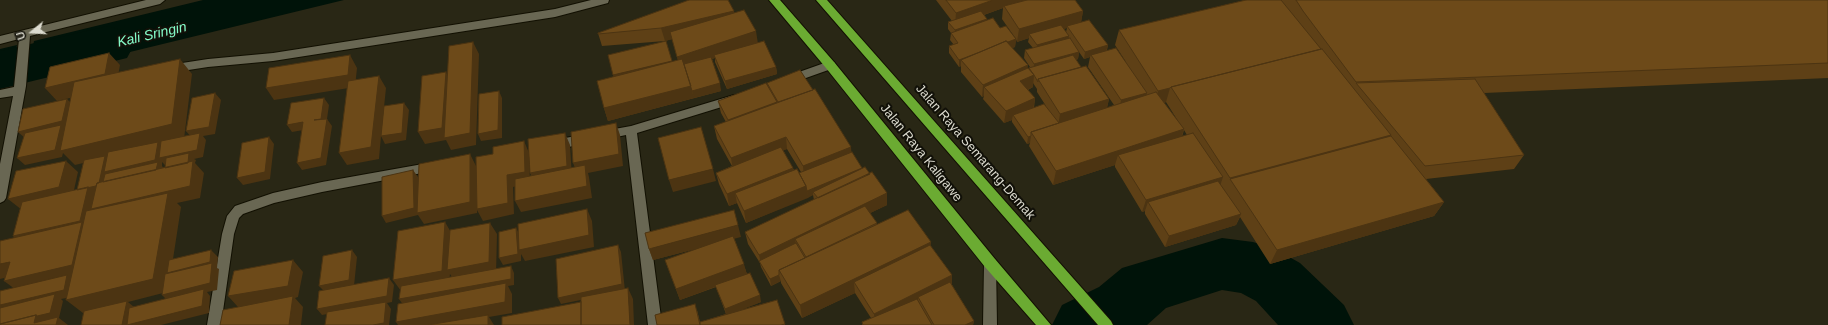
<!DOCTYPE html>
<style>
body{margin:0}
#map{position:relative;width:1828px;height:325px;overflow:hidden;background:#292715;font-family:Helvetica,sans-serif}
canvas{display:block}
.north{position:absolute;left:12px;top:12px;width:40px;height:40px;-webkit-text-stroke:3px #111008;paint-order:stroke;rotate:252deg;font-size:11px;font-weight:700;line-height:16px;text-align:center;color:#dcdbcf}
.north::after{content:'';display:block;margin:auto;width:14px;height:18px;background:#dcdbcf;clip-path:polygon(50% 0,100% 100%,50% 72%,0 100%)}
</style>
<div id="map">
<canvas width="1828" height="325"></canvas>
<div class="north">U</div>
</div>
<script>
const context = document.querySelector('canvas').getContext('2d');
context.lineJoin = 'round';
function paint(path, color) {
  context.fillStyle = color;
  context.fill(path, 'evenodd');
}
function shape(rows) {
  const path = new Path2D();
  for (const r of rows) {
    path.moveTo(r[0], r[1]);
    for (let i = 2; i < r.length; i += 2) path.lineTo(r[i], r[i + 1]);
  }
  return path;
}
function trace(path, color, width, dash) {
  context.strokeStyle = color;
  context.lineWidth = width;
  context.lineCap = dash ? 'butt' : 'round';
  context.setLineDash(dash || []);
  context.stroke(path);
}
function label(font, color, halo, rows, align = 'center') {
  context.font = font + ' Helvetica,sans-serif';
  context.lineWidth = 4;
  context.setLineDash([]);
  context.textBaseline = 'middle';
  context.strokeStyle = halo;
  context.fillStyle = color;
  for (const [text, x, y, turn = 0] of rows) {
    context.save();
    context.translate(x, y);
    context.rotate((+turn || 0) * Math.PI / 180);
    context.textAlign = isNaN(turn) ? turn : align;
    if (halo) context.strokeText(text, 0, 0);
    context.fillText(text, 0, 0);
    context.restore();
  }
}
paint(shape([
 [203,0,344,0,27,77,34,41],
 [17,45,10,81,0,84,0,49]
]), '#001309');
paint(shape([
 [108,26,127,32,134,45,127,58,0,89,0,51,108,26],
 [1222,238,1253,242,1275,249,1300,263,1344,305,1354,325,1278,325,1256,301,1241,293,1222,290,1166,308,1147,325,1052,325,1062,305,1099,287,1122,268,1222,238]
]), '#001309');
const lane = shape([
 [591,0,609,0,608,3,555,17,273,61,208,67,169,73,165,72,163,69,165,66,169,65,208,59,273,53,555,9,591,0]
]);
const street = shape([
 [146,0,165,0,160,4,30,36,26,86,6,198,4,201,0,203,0,164,13,96,0,98,0,90,14,87,19,39,0,44,0,36,146,0],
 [830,61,834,62,836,65,834,68,789,84,785,83,783,80,785,77,830,61],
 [734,95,738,96,740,99,738,102,637,133,662,325,648,325,626,135,554,150,550,148,548,145,550,142,554,140,631,126,734,95],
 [434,162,438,164,440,167,438,170,322,192,274,203,243,214,239,218,234,234,221,325,207,325,222,234,227,216,235,206,273,193,322,182,434,162],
 [990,258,995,259,996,263,997,325,983,325,984,263,985,259,990,258]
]);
const highway = shape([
 [769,0,780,0,834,62,995,259,1051,325,1036,325,985,267,826,68,769,0],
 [816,0,827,0,1111,321,1113,325,1098,325,816,0]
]);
trace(lane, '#121002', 2);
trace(street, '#121002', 2);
trace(highway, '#121002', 2);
paint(lane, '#696753');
paint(street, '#696753');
paint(highway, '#6bab32');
paint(shape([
 [936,0,1075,0,1083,11,1081,22,1108,45,1107,50,1126,62,1115,45,1119,30,1246,0,1828,0,1828,78,1484,93,1524,155,1514,169,1426,179,1444,202,1434,216,1270,264,1240,217,1236,225,1165,247,1145,214,1145,211,1142,212,1115,167,1115,165,1053,185,1029,146,1030,143,1027,144,1012,122,1012,120,1004,123,983,99,984,96,982,97,961,72,961,66,959,67,949,53,949,46,954,45,950,40,951,33,948,29,948,22,952,21],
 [1003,8,1002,19,1016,39,1000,28,987,20,984,15],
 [1067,28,1066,32,1063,29],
 [1029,38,1028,42,1033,48,1025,50,1024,58,1030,67,1029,68,1029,69,1027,68,1028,65,1012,48,1015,47,1016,39,1017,42],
 [1079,52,1084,59,1090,57,1088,67,1114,105,1107,108,1109,99,1081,67,1076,60,1078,59],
 [1033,83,1037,89,1037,92,1046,106,1034,108,1035,98,1028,90,1033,87],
 [1166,102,1178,121,1164,103],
 [1184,130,1187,135,1182,137],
 [734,11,734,13,776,67,777,74,727,89,715,62,715,58,712,59,721,91,608,121,604,108,672,62,678,60,672,39,665,41,602,46,598,33],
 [767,83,851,153,887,205,870,213,877,224,931,242,930,245,952,275,952,285,974,321,973,325,862,325,862,322,871,318,855,293,802,318,781,283,781,281,771,286,761,267,760,263,748,244,745,232,814,200,813,195,746,223,737,203,729,206,719,184,716,173,732,166,717,139,714,126,726,122,721,113,718,101,767,85],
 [787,149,801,172,799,173,794,170,783,150],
 [741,237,734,238,747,274,761,302,740,310,777,300,785,325,657,325,697,310,700,322,726,314,716,287,680,300,665,260,703,247,653,260,649,249]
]), '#5e4016');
paint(shape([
 [993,0,1027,0,1004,6,1003,8,955,25,956,13],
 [734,11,736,23,665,41,661,28],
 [1083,11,1081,23,1067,26,1067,28,1031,38,1029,34,1029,38,1017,42,1019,29],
 [987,19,986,26,954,37,955,30],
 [756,31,758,44,714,55,715,58,680,69,677,57],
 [1069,36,1068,44,1036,53,1037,45],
 [1016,39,1015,47,965,65,961,60,961,66,959,67,959,60],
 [473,42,479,54,476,145,451,150,446,140,425,144,418,132,446,72,452,84],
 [1108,45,1106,52,1091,55,1090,57,1084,59,1085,52],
 [1079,52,1078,59,1033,72,1034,64],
 [109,53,120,65,116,87,57,101,45,88],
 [350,55,357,68,355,87,274,100,266,88],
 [180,59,192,74,184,139,192,138,186,131,215,93,221,100,215,134,203,136,206,140,203,157,194,159,196,160,195,163,204,173,200,198,177,203,181,207,171,272,211,250,218,257,217,268,219,269,217,290,207,292,210,296,209,313,161,325,122,325,126,302,83,313,66,300,72,297,61,299,63,301,59,318,68,325,56,325,46,323,2,325,36,315,50,313,0,314,0,305,19,292,4,281,26,248,13,236,77,190,104,158,75,165,63,153,62,157,25,165,17,158,26,139,18,132,67,99,74,106],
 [157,145,112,163,107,158],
 [162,162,165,165,190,186,164,169,162,166],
 [167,292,162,295,169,302,134,307,128,302],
 [672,61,675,73,617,87,613,75],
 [1028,65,1026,77,984,87,984,96,982,97,983,85],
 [776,67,777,74,727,89,725,81],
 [1034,75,1033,87,1019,94,1020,81],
 [379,76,386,88,381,136,404,103,409,110,406,140,385,144,381,136,379,159,347,165,339,153],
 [720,83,721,91,694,98,692,91],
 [691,86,694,98,608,121,604,108],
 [1170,88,1166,102,1154,106,1158,91],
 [499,91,502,98,502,138,481,141,478,134],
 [1147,93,1144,105,1119,113,1121,100],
 [324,98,329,105,326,126,319,127],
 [1035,98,1033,110,1013,115,1012,120,1004,123,1006,111],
 [1109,99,1106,111,1058,126,1060,114],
 [777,102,779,114,731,132,728,120],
 [327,119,332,126,326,165,302,170,297,163],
 [303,122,309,129,292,132,287,125],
 [616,123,620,135,623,166,588,173,589,177,592,198,521,212,515,201,578,175,573,163],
 [1184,129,1179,144,1118,155,1115,165,1053,185,1056,171],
 [565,133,570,145,572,178,536,185,530,173],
 [1391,135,1382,150,1230,179,1230,178],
 [1031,136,1030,143,1027,144,1028,137],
 [269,137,274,144,270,179,243,185,237,178],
 [786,137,787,149,733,170,731,158],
 [524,141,529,153,530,183,513,187,514,214,483,221,477,210,477,213,424,224,418,215,386,223,382,216,413,170,418,177,470,154,476,166,507,175],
 [851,147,852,159,804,178,803,166],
 [66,161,78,172,72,199,22,210,8,199],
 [793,168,795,180,735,193,737,203,729,206,727,194],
 [862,168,863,175,813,192,813,195,808,198,807,191],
 [713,169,716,181,673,192,669,180],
 [1223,177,1219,189,1148,202,1145,211,1142,212,1146,200],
 [806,186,808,198,746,223,744,211],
 [887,193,887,205,800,247,795,239,797,249,761,264,759,255],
 [1444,202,1434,216,1270,264,1277,250],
 [587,209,592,221,594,247,525,261,521,254,521,261,503,265,499,258,516,228,520,235],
 [1241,214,1236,225,1165,247,1169,236],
 [445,222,452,234,490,223,497,234,496,274,455,282,450,274,449,282,401,291,393,280],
 [738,225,741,237,653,260,649,249],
 [931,242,930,256,854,282,855,293,802,318,800,305],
 [618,245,621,252,625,291,561,304,558,298],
 [352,250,357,257,354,286,325,292,319,286],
 [293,260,303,272,298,297,295,298,303,307,301,325,289,325,238,307,228,296],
 [10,262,24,273,0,279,0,264],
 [744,264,747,275,680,300,676,289],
 [511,266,514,273,514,285,508,286,512,294,512,313,489,317,494,325,398,325,396,322,404,306,399,299],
 [779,275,781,281,771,286,770,279],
 [952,275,952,286,918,297,918,303,875,325,874,314],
 [389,278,394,285,392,302,387,303,391,309,389,325,373,325,386,303,322,315,317,309],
 [628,288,633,299,634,325,630,325],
 [760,295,761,302,726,316,725,309],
 [974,321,973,325,965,325]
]), '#4c3412');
const building = shape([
 [689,0,728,0,734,11,661,28,598,34,598,33,689,0],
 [946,0,993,0,956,13,946,0],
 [1027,0,1075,0,1083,11,1019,29,1004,6,1027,0],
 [1246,0,1281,0,1321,49,1171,87,1170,88,1158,91,1119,30,1246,0],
 [1296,0,1828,0,1828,63,1356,82,1303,11,1296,0],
 [744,10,756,31,677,57,670,32,744,10],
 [981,11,987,19,955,30,948,22,981,11],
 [993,18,1000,28,1006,26,1016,39,1008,42,1006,41,980,52,959,60,949,46,958,43,951,33,993,18],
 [1089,20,1108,45,1085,52,1067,26,1089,20],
 [1061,25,1069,36,1037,45,1029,34,1061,25],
 [1070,38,1079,52,1034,64,1025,50,1070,38],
 [666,41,672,61,613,75,608,55,666,41],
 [764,41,776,67,725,81,714,55,764,41],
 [1006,41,1028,65,983,85,961,60,1006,41],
 [473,42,470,133,444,138,449,46,473,42],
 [1116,48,1147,93,1121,100,1091,55,1116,48],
 [1322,49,1391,135,1230,178,1171,87,1322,49],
 [109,53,105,74,45,88,50,67,109,53],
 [350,55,348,75,266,88,269,68,350,55],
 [1073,55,1081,67,1038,79,1038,82,1034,75,1029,68,1073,55],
 [711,57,720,83,692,91,684,64,711,57],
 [180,59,172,124,60,151,74,82,180,59],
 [682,59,691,86,604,108,597,81,682,59],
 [1086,66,1109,99,1060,114,1038,79,1086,66],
 [1028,68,1034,75,1020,81,1035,98,1006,111,984,87,1028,68],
 [800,70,813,90,778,102,767,83,800,70],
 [446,72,442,128,418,132,422,76,446,72],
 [379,76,371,147,339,153,348,81,379,76],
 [1475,79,1524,155,1425,166,1356,83,1475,79],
 [766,83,777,102,728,120,718,101,766,83],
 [815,89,851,147,803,166,786,137,731,158,714,126,815,89],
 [499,91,498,130,478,134,479,94,499,91],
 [1156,92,1184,129,1056,171,1031,132,1156,92],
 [215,93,209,127,186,131,192,98,215,93],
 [324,98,321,119,314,120,327,119,321,158,297,163,303,122,287,125,291,103,324,98],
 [67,99,62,121,18,132,23,109,67,99],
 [404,103,402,133,381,136,384,106,404,103],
 [1044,104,1059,123,1031,132,1031,136,1028,137,1013,115,1044,104],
 [616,123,619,154,573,163,571,132,616,123],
 [61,125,55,150,17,158,25,133,61,125],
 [701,127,713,169,669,180,658,138,701,127],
 [200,133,197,150,159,158,161,141,200,133],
 [565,133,567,166,530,173,528,139,565,133],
 [1193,133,1223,177,1146,200,1118,155,1193,133],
 [1391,136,1444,202,1277,250,1230,179,1391,136],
 [269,137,265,172,237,178,242,143,269,137],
 [524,141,525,172,507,175,508,203,477,209,476,157,493,154,493,147,524,141],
 [158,142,155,160,104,172,108,152,158,142],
 [781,147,793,168,727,194,716,173,781,147],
 [852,152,862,168,807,191,806,186,799,173,852,152],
 [189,153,188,163,165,168,166,158,189,153],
 [470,154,470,202,417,213,419,164,470,154],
 [105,156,99,183,97,183,96,186,77,190,84,160,105,156],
 [66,161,59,187,8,199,16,171,66,161],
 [193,161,190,186,91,209,97,183,193,161],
 [158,162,156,170,103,182,105,174,158,162],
 [585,165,587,186,515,201,515,179,585,165],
 [865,167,870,174,818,198,813,192,865,167],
 [797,169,806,186,744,211,735,193,797,169],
 [413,170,414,208,382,216,382,177,413,170],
 [872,172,887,193,759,255,745,232,872,172],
 [1218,181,1241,214,1169,236,1148,202,1218,181],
 [88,187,80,221,13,236,22,202,88,187],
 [168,193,153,279,66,300,86,211,168,193],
 [865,206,877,223,806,257,795,239,865,206],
 [587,209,589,235,519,250,518,224,587,209],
 [734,210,738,225,649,249,645,233,734,210],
 [908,210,931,242,800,305,779,270,908,210],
 [82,222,72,265,4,281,10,262,0,264,0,241,82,222],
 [445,222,442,271,393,280,398,231,445,222],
 [490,223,489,262,447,270,450,230,490,223],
 [516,228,518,254,499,258,499,232,516,228],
 [733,236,744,264,676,289,665,260,733,236],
 [796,243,805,258,779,270,779,275,770,279,759,261,796,243],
 [618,245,622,284,558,298,556,259,618,245],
 [930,245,952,275,874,314,854,282,930,245],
 [211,250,210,262,167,273,169,260,211,250],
 [352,250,349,280,319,286,323,256,352,250],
 [293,260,288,286,228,296,234,271,293,260],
 [212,263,210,283,162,295,165,274,212,263],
 [511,266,511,279,399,299,401,286,511,266],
 [750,273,760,295,725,309,715,285,750,273],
 [67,275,64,290,0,305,0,291,67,275],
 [389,278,387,296,317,309,319,291,389,278],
 [950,282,974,321,965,325,934,325,918,297,950,282],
 [506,283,505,302,396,322,398,304,506,283],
 [628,288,630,325,581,325,581,297,628,288],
 [204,289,202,306,127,325,129,308,204,289],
 [55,294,50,313,37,316,36,315,0,324,0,308,55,294],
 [293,296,289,325,220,325,223,310,293,296],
 [917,299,932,325,863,325,862,322,917,299],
 [777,300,785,324,781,325,700,325,700,322,777,300],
 [127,301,122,325,81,325,84,311,127,301],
 [386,302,384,323,373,325,325,325,327,312,386,302],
 [581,302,581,325,502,325,502,317,581,302],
 [695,304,700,325,657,325,655,315,695,304],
 [36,315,34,323,58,317,56,325,0,325,0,324,36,315],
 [488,315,488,325,428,325,488,315]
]);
paint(building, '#6d4a19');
trace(building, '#4c3412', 1);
label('13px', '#dcdbcf', '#111008', [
 ["Jalan Raya Semarang-Demak",975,152,49],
 ["Jalan Raya Kaligawe",921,153,51]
]);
label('italic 14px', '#84fac8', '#111008', [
 ["Kali Sringin",152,35,-13]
]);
</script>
